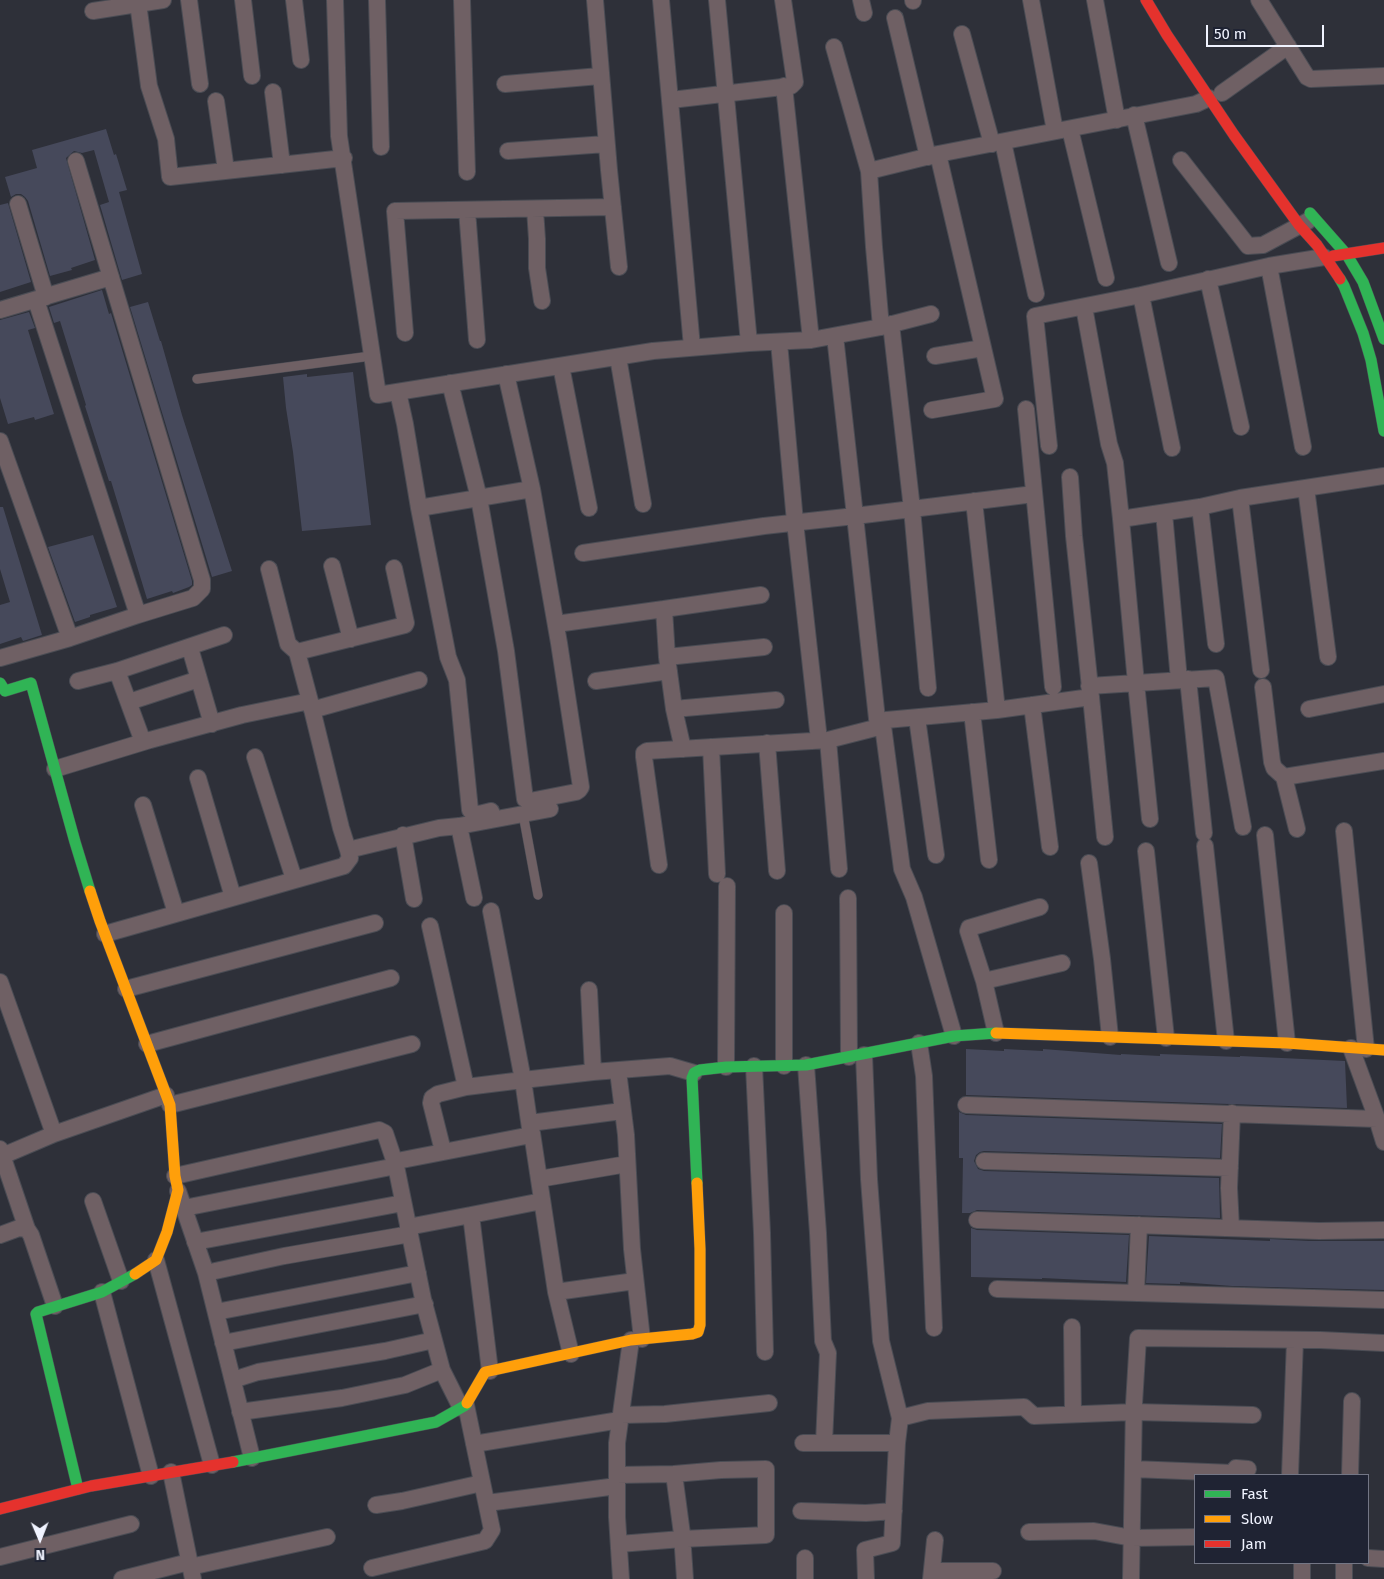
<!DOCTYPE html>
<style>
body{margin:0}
#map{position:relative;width:1384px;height:1579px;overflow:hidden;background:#2e3039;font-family:"Fira Sans",sans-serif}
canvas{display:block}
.legend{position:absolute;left:1194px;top:1474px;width:175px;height:90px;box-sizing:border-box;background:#1f2333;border:1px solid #737685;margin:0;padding:6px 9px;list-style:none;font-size:15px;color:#f0f3ff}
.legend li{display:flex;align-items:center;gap:10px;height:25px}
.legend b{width:25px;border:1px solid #737685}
.north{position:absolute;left:15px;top:1514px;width:50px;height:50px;-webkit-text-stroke:4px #1f2333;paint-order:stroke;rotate:179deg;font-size:14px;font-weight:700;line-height:20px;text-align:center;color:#f0f3ff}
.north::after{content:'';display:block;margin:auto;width:18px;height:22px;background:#f0f3ff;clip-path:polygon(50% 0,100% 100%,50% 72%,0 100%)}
.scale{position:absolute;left:1206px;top:25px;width:118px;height:22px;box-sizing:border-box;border:2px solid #f0f3ff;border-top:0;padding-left:6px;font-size:15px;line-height:18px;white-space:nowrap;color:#f0f3ff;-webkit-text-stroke:4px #1f2333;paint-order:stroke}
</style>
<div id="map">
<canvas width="1384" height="1579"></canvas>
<ul class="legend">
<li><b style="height:6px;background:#30b455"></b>Fast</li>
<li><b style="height:6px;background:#ff9f0a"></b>Slow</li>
<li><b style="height:6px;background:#e5322d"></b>Jam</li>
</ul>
<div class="north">N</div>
<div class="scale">50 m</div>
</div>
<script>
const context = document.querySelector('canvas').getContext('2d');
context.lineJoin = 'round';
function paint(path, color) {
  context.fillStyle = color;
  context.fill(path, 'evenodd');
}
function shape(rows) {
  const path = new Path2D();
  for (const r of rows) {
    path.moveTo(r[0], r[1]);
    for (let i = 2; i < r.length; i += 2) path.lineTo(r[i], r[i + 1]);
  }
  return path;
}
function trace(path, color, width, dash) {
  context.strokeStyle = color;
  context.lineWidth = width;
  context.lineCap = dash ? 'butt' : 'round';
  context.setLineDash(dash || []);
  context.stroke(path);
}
paint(shape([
 [106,129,114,155,116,154,127,190,119,192,142,274,122,280,100,205,109,202,94,150,82,153,74,151,66,158,95,260,71,268,72,270,50,276,28,201,25,197,21,194,16,194,11,197,5,177,37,168,32,150],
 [8,203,31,282,0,292,0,205],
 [102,290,109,314,111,313,192,581,192,585,189,587,173,593,172,591,147,599,111,481,109,481,85,406,86,405,60,321,54,323,49,307],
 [148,302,160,341,161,341,182,415,232,571,212,577,130,307],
 [29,312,35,328,28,330,54,414,35,420,34,417,8,424,0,398,0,320],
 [353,372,371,525,302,531,293,452,286,408,283,377,307,374,307,377],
 [0,507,3,507,42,635,23,641,21,637,0,644,0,605,10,602,0,569],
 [93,535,117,607,90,615,90,617,75,622,48,547],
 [966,1049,1004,1051,1004,1049,1043,1051,1043,1049,1121,1055,1121,1054,1160,1056,1160,1054,1240,1057,1240,1056,1345,1061,1347,1108,966,1095],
 [959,1112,966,1115,1222,1124,1220,1158,984,1151,980,1152,976,1155,974,1161,978,1169,984,1171,1219,1178,1220,1218,977,1210,970,1213,962,1213,963,1158,959,1158],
 [971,1228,977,1230,1129,1235,1126,1282,1042,1278,1042,1279,971,1277],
 [1149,1236,1270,1241,1270,1239,1309,1241,1384,1241,1384,1290,1232,1286,1180,1282,1180,1284,1146,1283]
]), '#46495b');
const lane = shape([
 [197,379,371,356],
 [523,814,538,895]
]);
const street = shape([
 [189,0,200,84],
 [243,0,252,76],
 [294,0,301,60],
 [335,0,339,136,378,395,653,351,749,343,811,340,881,327],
 [377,0,381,147],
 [462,0,467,172],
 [595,0,609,170,619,267],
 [661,0,692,347],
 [717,0,749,343],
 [861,0,864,13],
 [913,0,913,1],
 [1031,0,1055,131],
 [1095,0,1117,120],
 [1259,0,1307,77,1311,79,1384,76],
 [138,3,149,86,166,139,170,177,344,158],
 [93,11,163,0],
 [895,18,928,157],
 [962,34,992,144],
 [834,47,869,171],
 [505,84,600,76],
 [784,86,811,340],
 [273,92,282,165],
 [1222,93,1288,46],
 [671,100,791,86,795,82,783,0],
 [216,101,226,170],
 [1134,115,1169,263],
 [1070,129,1106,278],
 [1003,142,1036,294],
 [508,151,606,144],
 [1181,160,1248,246,1263,245,1308,221],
 [18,204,46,297],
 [535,209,537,239,537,268,542,301],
 [467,210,477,340],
 [1269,266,1303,447],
 [1208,279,1241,427],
 [1141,295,1172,448],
 [36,300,138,615],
 [1084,307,1109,444,1115,463,1121,519,1136,683,1150,819],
 [0,310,111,277],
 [931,314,881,327,874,247,869,171,938,154,1196,104,1209,98],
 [891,324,912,509,928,688],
 [405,333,395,211,613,207],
 [835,336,855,516,1034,494],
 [779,342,795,522,819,740],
 [935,356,983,348],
 [618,357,643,504],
 [561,366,589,508],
 [450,383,479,498,506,651,525,799,530,801,576,792,579,790,581,787,559,643,532,489,506,374],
 [398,392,405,424,419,508,532,489],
 [1026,409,1053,687],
 [932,410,995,399,938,154],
 [0,441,70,638],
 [1049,446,1035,316,1141,295,1269,266,1324,257],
 [1306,488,1328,657],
 [1240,498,1261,670],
 [1200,507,1216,644],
 [419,508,448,657,457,680,470,810,473,813,479,814,491,811],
 [1164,513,1179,680],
 [1121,519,1200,507,1240,498,1384,476],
 [583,553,764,526,855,516,878,728],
 [332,566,351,639],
 [269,569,288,644,297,652],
 [556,624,664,609],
 [190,648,212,724],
 [667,657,764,647],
 [0,658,70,638,138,615,193,598,202,589,202,580,76,161],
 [117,671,143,742],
 [1188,679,1204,833],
 [78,681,117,671,224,635],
 [596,681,669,671],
 [1089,686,1216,678,1243,827],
 [1263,687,1272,762,1274,768,1284,777],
 [1091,697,1105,837],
 [310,701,297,652,405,625,406,623,394,568],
 [129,702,199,679],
 [1032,705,1050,847],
 [674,709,776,700],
 [1309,709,1384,694],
 [312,710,419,680],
 [997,710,1091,697,1074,536,1070,477],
 [972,712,989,860],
 [917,718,936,855],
 [883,726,886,720,997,710,974,501],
 [828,740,839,869],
 [767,743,777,871],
 [711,747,717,874],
 [683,749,674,709,667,657,664,609,761,595],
 [255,757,294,879],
 [55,769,150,740,242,715,310,701,341,828,348,850],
 [198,778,233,897],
 [143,805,176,913],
 [459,826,474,898],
 [1297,829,1284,777,1384,761],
 [1344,831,1366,1049],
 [403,835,414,899],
 [1265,835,1287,1043],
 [1205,846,1226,1041],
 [1146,851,1166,1038],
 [1089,863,1102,959,1110,1037],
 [659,865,644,757,644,753,647,751,828,740,883,726,902,869,914,897,954,1036],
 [848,898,849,1057],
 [784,913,784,1066],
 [430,926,466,1087],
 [105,934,344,866,350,858,348,850,439,828,459,826,550,809],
 [984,981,968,931,969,928,1040,907],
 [0,982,54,1134],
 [126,989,375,923],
 [589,990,593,1072],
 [996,1033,984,981,1062,963],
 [919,1043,924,1076,934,1328],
 [147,1044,391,978],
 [1351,1048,1377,1119,1384,1142],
 [864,1055,869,1179,881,1341,900,1418],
 [806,1065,818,1233,823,1341,828,1353,824,1443],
 [754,1066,762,1233,765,1352],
 [726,1067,727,886],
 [618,1071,626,1135,632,1249,642,1339],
 [170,1105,412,1044],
 [966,1105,1377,1119],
 [530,1123,622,1111],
 [532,1133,556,1292,571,1354],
 [0,1149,27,1229],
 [443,1151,431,1103,432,1098,438,1094,466,1087,523,1080,491,911],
 [0,1157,54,1134,166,1095],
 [402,1160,531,1135,523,1080,593,1072,670,1066,694,1073],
 [984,1161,1230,1168],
 [175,1176,379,1130,385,1133,396,1166,423,1299,442,1370,461,1408],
 [539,1179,627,1164],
 [178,1191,206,1273,252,1458],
 [93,1201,121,1281],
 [184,1208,396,1166],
 [471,1215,542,1201],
 [977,1220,1319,1231,1384,1230],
 [408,1227,471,1215,490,1371],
 [1231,1228,1229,1188,1232,1113],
 [0,1235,19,1228,27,1229,31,1235,55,1306],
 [195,1242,403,1203],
 [156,1260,212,1465],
 [206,1273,284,1256,410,1234],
 [997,1289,1384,1300],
 [102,1292,151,1476],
 [556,1292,635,1281],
 [1136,1293,1139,1225],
 [216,1312,418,1273],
 [1072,1327,1073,1414],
 [223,1343,425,1304],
 [233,1380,258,1372,385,1351,434,1340],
 [240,1412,342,1398,405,1385,442,1370],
 [621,1415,665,1414,769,1403],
 [803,1443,897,1443,892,1543,865,1550,866,1579],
 [897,1443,900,1418,928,1411,1024,1407,1034,1416,1134,1412,1253,1415],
 [474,1444,620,1420],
 [1133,1469,1233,1473,1236,1468,1248,1469],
 [171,1472,193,1579],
 [617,1475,674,1474,682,1534,685,1579],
 [1290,1475,1295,1340],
 [1350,1475,1352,1401],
 [487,1503,617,1486],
 [376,1505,402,1501,482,1483],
 [801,1511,866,1513,894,1511],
 [1029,1532,1094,1531,1132,1538,1195,1537],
 [619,1544,682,1539,766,1535,766,1469,721,1470,674,1474],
 [0,1557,131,1524],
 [1368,1558,1384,1559],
 [190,1567,327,1537],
 [372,1568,485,1541,492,1530,466,1405],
 [932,1571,993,1571],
 [122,1579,189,1562],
 [621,1579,617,1517,617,1443,631,1340],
 [805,1579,805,1558],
 [931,1579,935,1540],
 [1131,1579,1134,1404,1138,1338,1320,1340,1384,1343],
 [1302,1579,1302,1563],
 [1344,1579,1344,1563]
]);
const fast = shape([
 [1310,213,1347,255,1363,282,1384,339],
 [1340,279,1344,286,1363,333,1371,360,1384,431],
 [0,683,5,691,31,683,75,842,90,891],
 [697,1183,692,1078,694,1073,700,1070,726,1067,806,1065,954,1036,996,1033],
 [233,1462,436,1422,466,1405,467,1403],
 [78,1489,36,1314,38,1312,102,1292,135,1274]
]);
const slow = shape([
 [90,891,100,921,170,1105,175,1176,178,1190,167,1232,156,1260,135,1274],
 [996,1033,1287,1043,1384,1050],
 [467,1403,485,1372,631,1340,692,1334,698,1332,700,1325,700,1249,697,1183]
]);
const jam = shape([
 [1146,0,1167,35,1234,135,1299,225,1317,245,1340,279],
 [1333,256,1384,248],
 [0,1509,91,1486,233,1462]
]);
trace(lane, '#4a4c54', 10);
trace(street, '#4a4c54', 18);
trace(fast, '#4a4c54', 12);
trace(slow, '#4a4c54', 12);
trace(jam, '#4a4c54', 12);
trace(lane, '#6f6064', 9);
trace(street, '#6f6064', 16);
trace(fast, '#30b455', 11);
trace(slow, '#ff9f0a', 11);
trace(jam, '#e5322d', 11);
</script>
